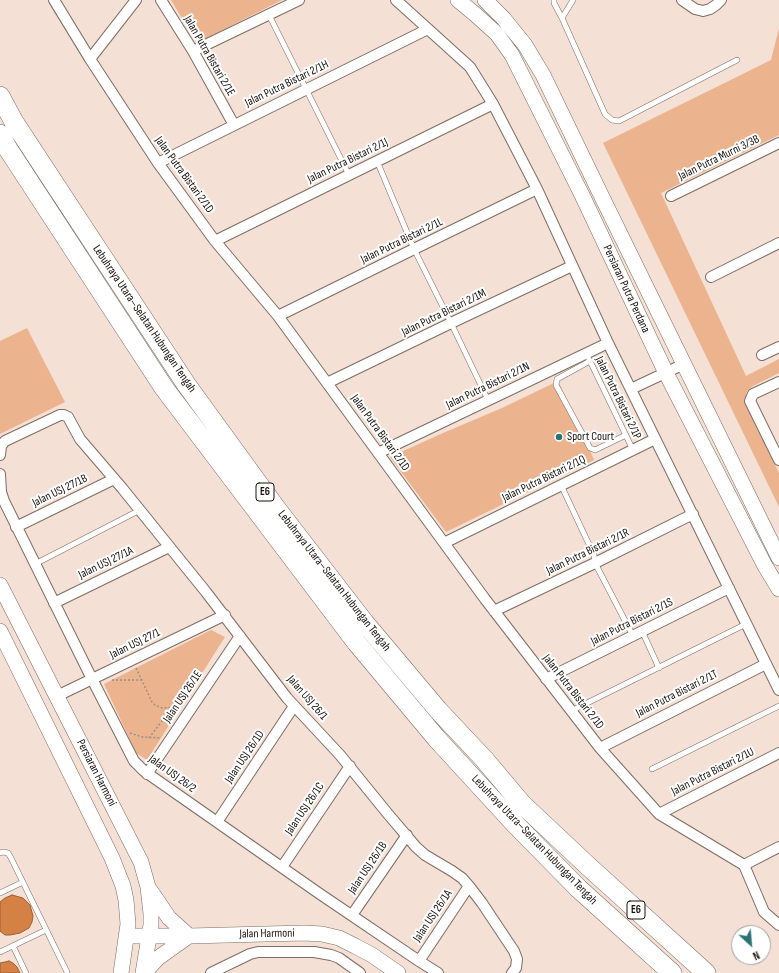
<!DOCTYPE html>
<meta charset="utf-8">
<style>
body{margin:0}
#map{position:relative;width:779px;height:973px;overflow:hidden;background:#f4e0d4;font-family:"Sofia Sans Condensed",sans-serif}
canvas{display:block}
.north{position:absolute;left:731px;top:925px;width:40px;height:40px;box-sizing:border-box;background:#fff;border:1px solid #a2a09e;border-radius:50%;rotate:154deg;font-size:11px;font-weight:700;line-height:16px;text-align:center;color:#17110c}
.north::after{content:'';display:block;margin:auto;width:14px;height:18px;background:#2a7474;clip-path:polygon(50% 0,100% 100%,50% 72%,0 100%)}
</style>
<div id="map">
<canvas width="779" height="973"></canvas>
<div class="north">N</div>
</div>
<script>
const context = document.querySelector('canvas').getContext('2d');
context.lineJoin = 'round';
function paint(path, color) {
  context.fillStyle = color;
  context.fill(path, 'evenodd');
}
function shape(rows) {
  const path = new Path2D();
  for (const r of rows) {
    path.moveTo(r[0], r[1]);
    for (let i = 2; i < r.length; i += 2) path.lineTo(r[i], r[i + 1]);
  }
  return path;
}
function trace(path, color, width, dash) {
  context.strokeStyle = color;
  context.lineWidth = width;
  context.lineCap = dash ? 'butt' : 'round';
  context.setLineDash(dash || []);
  context.stroke(path);
}
function label(font, color, halo, rows, align = 'center') {
  context.font = font + ' "Sofia Sans Condensed",sans-serif';
  context.lineWidth = 4;
  context.setLineDash([]);
  context.textBaseline = 'middle';
  context.strokeStyle = halo;
  context.fillStyle = color;
  for (const [text, x, y, turn = 0] of rows) {
    context.save();
    context.translate(x, y);
    context.rotate((+turn || 0) * Math.PI / 180);
    context.textAlign = isNaN(turn) ? turn : align;
    if (halo) context.strokeText(text, 0, 0);
    context.fillText(text, 0, 0);
    context.restore();
  }
}
paint(shape([
 [171,0,282,0,197,43],
 [779,28,779,135,661,193,746,376,779,359,779,373,753,386,747,391,745,401,779,473,779,507,603,143,771,60],
 [27,328,65,402,0,434,0,341],
 [558,381,594,460,446,532,390,457,443,433,502,408],
 [211,630,225,637,147,760,136,753,104,684]
]), '#ecb38f');
const water = shape([
 [12,895,23,898,30,905,33,916,32,922,29,928,20,933,10,935,5,935,0,931,0,902,5,898,12,895],
 [9,961,13,963,17,967,20,973,0,973,0,963,5,962,9,961]
]);
paint(water, '#d58146');
trace(water, '#9c5f35', 1);
const lane = shape([
 [554,0,554,3,562,18,605,114,612,120,619,121,737,60],
 [269,15,349,175],
 [562,18,573,0],
 [377,161,414,249,451,323,488,400],
 [589,359,633,450],
 [590,361,557,379,556,385,590,448,595,450,626,435],
 [561,485,594,555,595,563,633,636],
 [35,564,140,510],
 [642,631,659,668],
 [571,711,746,624],
 [652,769,779,706],
 [0,853,3,852,8,853,11,858,67,972],
 [0,893,23,882],
 [13,946,26,973],
 [0,952,46,930]
]);
const street = shape([
 [54,0,90,59,158,163,215,241,278,316,485,599,600,748,659,814,744,865],
 [161,0,193,51,234,125],
 [396,0,470,67,493,104,537,189,608,343,779,690],
 [682,0,695,9,703,11,710,9,716,5,721,0],
 [193,51,299,0],
 [90,59,136,0],
 [158,163,428,29],
 [671,196,779,143],
 [215,241,493,104],
 [711,277,779,243],
 [278,316,414,249,537,189],
 [762,355,779,347],
 [779,382,753,394,750,401,779,460],
 [327,383,451,323,572,266],
 [631,389,684,364],
 [378,453,608,343],
 [0,455,1,446,5,441,60,415,64,415,68,417,80,439,122,488,206,592,287,698,340,755,388,814,416,847,425,855,452,871,462,878,469,886,482,903,514,951,517,959,516,968,512,973],
 [0,474,1,492,4,501,92,679,134,761,144,771,320,894,419,961,438,973],
 [16,527,114,479],
 [444,543,655,439],
 [54,603,169,547],
 [494,611,595,563,693,514],
 [546,679,729,588],
 [57,696,225,615],
 [600,748,766,664],
 [147,774,240,636],
 [659,814,779,753],
 [217,822,294,706],
 [744,865,764,912,779,925],
 [744,865,779,847],
 [282,867,350,766],
 [352,915,407,835],
 [419,961,469,886],
 [211,973,250,954,258,952,314,952,331,955,339,958,360,973]
]);
const secondary = shape([
 [458,0,476,15,497,34,512,55,582,195,666,373,765,566,779,589],
 [485,0,504,19,525,45,543,75,601,195,779,558],
 [0,585,141,862,148,887,151,914,151,925,143,973],
 [0,631,112,858,123,886,126,900,128,924,121,973],
 [150,890,169,918,189,936],
 [126,936,189,936,304,933,322,934,339,938,355,946,372,955,398,973],
 [144,973,158,958,189,936]
]);
const highway = shape([
 [0,96,14,122,186,384,276,508,364,622,438,710,484,759,522,804,588,866,706,973],
 [0,134,8,149,164,388,356,642,437,739,516,825,579,889,672,973]
]);
trace(lane, '#7e6d62', 6);
trace(street, '#7e6d62', 12);
trace(secondary, '#7e6d62', 16);
trace(highway, '#7e6d62', 20);
trace(shape([
 [136,668,152,702,155,705,162,708,180,707],
 [112,680,142,680],
 [130,733,142,737,161,738],
 [149,738,172,708]
]), '#9d8f85', 1.5, [2, 2]);
trace(lane, '#fff', 5);
trace(street, '#fff', 10);
trace(secondary, '#fff', 15);
trace(highway, '#fff', 19);
for (const [x, y, r, color] of [
 [559,437,4,"#2a7474"]
]) {
  const dot = new Path2D();
  dot.arc(x, y, r, 0, 2 * Math.PI);
  context.fillStyle = color;
  context.fill(dot);
  trace(dot, '#fff', 1.5);
}
for (const [x, y, w] of [
 [265,492,18],
 [636,910,18]
]) {
  const box = new Path2D();
  box.roundRect(x - w / 2, y - 9, w, 18, 3);
  context.fillStyle = '#fff';
  context.fill(box);
  trace(box, '#17110c', 1);
}
label('bold 11px', '#17110c', null, [
 ["E6",265,492],
 ["E6",636,910]
]);
label('12px', '#17110c', '#fff', [
 ["Jalan Putra Bistari 2/1E",209,56,60],
 ["Jalan Putra Bistari 2/1H",287,84,-26],
 ["Jalan Putra Murni 3/3B",719,158,-26],
 ["Jalan Putra Bistari 2/1J",348,161,-26],
 ["Jalan Putra Bistari 2/1D",184,175,54],
 ["Jalan Putra Bistari 2/1L",402,241,-26],
 ["Persiaran Putra Perdana",626,289,65],
 ["Jalan Putra Bistari 2/1M",444,313,-26],
 ["Lebuhraya Utara–Selatan Hubungan Tengah",144,319,56],
 ["Jalan Putra Bistari 2/1N",488,386,-26],
 ["Jalan Putra Bistari 2/1P",618,398,64],
 ["Jalan Putra Bistari 2/1D",380,433,54],
 ["Jalan Putra Bistari 2/1Q",544,479,-26],
 ["Jalan USJ 27/1B",60,491,-26],
 ["Jalan Putra Bistari 2/1R",588,552,-26],
 ["Jalan USJ 27/1A",106,563,-26],
 ["Lebuhraya Utara–Selatan Hubungan Tengah",334,581,52],
 ["Jalan Putra Bistari 2/1S",632,622,-27],
 ["Jalan USJ 27/1",135,644,-26],
 ["Jalan Putra Bistari 2/1D",573,692,52],
 ["Jalan Putra Bistari 2/1T",677,694,-27],
 ["Jalan USJ 26/1E",183,697,-56],
 ["Jalan USJ 26/1",307,698,49],
 ["Jalan USJ 26/1D",245,757,-56],
 ["Jalan Putra Bistari 2/1U",713,772,-27],
 ["Persiaran Harmoni",96,773,63],
 ["Jalan USJ 26/2",172,774,36],
 ["Jalan USJ 26/1C",305,809,-56],
 ["Lebuhraya Utara–Selatan Hubungan Tengah",534,840,46],
 ["Jalan USJ 26/1B",368,868,-56],
 ["Jalan USJ 26/1A",433,916,-56],
 ["Jalan Harmoni",267,934,-1]
]);
label('12px', '#17110c', '#fff', [
 ["Sport Court",567,437]
], 'left');
</script>
